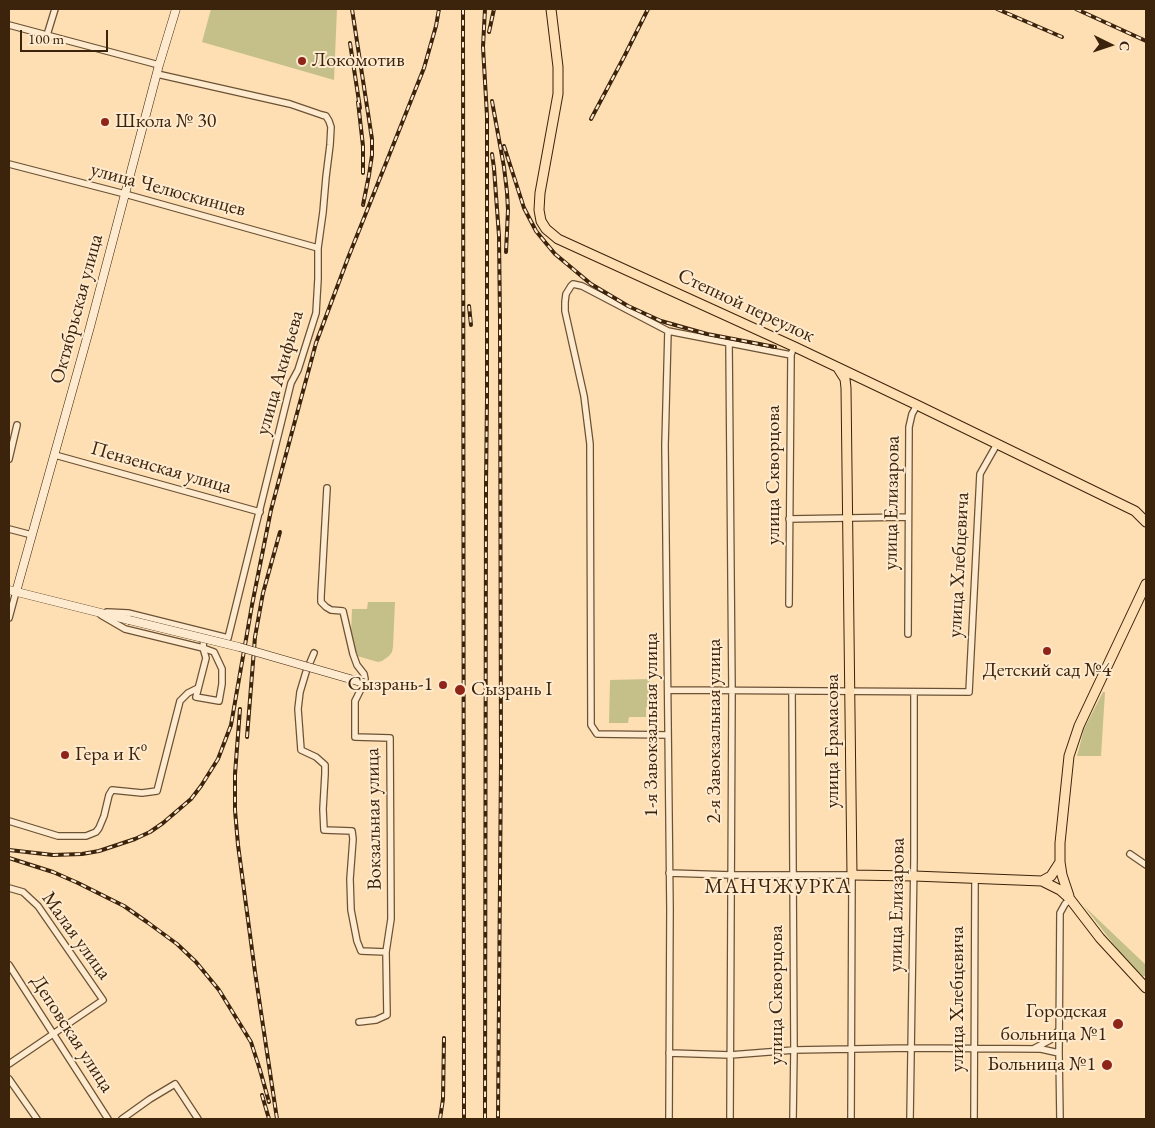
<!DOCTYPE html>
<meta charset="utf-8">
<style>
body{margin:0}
#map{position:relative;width:1155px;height:1128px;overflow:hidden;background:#fddfb3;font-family:"EB Garamond",serif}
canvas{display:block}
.frame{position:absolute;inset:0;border:10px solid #3c230b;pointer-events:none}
.north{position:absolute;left:1085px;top:20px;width:50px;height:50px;-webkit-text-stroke:4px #feeace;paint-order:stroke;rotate:94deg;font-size:14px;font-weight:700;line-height:20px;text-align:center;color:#3c230b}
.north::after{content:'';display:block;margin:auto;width:18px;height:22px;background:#3c230b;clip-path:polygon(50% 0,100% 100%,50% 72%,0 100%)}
.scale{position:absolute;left:20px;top:30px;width:88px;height:22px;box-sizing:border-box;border:2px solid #3c230b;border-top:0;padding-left:6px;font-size:15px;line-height:18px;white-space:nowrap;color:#3c230b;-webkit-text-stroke:4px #feeace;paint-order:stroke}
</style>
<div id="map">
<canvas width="1155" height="1128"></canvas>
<div class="frame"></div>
<div class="north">С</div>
<div class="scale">100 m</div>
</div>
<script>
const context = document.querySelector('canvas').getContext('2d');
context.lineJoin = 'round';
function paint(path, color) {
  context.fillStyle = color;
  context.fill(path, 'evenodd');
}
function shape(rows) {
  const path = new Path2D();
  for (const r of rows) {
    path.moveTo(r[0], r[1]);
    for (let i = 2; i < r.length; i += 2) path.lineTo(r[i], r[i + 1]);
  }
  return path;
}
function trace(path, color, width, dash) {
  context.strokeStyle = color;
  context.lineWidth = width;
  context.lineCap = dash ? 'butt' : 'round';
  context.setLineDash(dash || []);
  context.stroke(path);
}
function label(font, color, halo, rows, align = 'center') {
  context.font = font + ' "EB Garamond",serif';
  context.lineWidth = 4;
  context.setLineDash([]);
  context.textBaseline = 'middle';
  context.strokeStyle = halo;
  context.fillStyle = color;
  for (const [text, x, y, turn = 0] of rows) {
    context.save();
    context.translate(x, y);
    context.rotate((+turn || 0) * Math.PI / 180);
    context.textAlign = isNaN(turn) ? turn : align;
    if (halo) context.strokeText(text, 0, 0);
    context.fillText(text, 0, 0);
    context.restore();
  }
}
paint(shape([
 [211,9,337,9,334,80,202,42],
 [368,602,395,602,393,647,392,652,389,656,382,661,378,662,357,656,351,634,352,609,367,609],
 [650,679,650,683,655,683,656,707,646,707,646,717,629,717,628,723,609,723,610,680],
 [1103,692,1105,692,1101,756,1077,756,1084,729],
 [1084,906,1146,965,1146,976,1142,976,1125,959]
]), '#c5c089');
const street = shape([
 [9,25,159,65],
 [47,35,55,9],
 [9,164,125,194,318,248],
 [668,331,665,445,670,909,669,1119],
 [729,343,732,691,730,1119],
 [55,455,260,512],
 [9,459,17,425],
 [327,488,321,596,321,602,326,607,331,610,343,611,353,654,357,665,364,674,365,679,364,683,355,701,355,737,390,738,391,919,386,952,387,1015,376,1020,359,1022],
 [789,519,908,517],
 [9,529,32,535],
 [789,604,791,355,792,352],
 [107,612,128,613,228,638,291,383,298,370,316,313,318,279,318,248,323,212,326,177,330,145,331,127,329,121,326,116,322,115,290,104,157,74],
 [101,615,125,629,203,648,206,658,196,697,219,701,222,684,222,669,214,652,203,648,204,636],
 [9,618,16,592],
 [908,634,909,427,912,414,917,405],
 [314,653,306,672,300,692,298,709,301,750,316,757,325,765,325,774,323,809,324,830,352,831,353,839,350,879,351,910,357,941,361,951,386,952],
 [668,690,969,692,980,474,997,444],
 [792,691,794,1050,793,1119],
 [668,735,597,734,591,725,590,444,584,396,565,311,565,302,566,294,571,286,573,284,582,286,668,331,791,355],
 [9,821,58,836,86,836,96,832,99,828,104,816,109,795,112,790,142,793,157,791,180,701,188,693,198,688],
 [1130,854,1146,865],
 [669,873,731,875,852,875,851,1119],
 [9,888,23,892,38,906,103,1000,9,1064],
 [9,965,108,1119],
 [1035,1048,1050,1040,1059,1030],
 [669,1053,730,1055,794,1050,911,1048,1041,1049,1059,1053],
 [9,1079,37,1119],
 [122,1119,150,1099,175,1084,198,1119],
 [910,1119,914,858,914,692],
 [974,1119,975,878],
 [1060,1119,1059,1053,1060,913,1065,904,1070,899]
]);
const secondary = shape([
 [9,590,129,620],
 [16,592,90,327,159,65,176,9]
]);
const primary = shape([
 [551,9,558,67,558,94,540,193,539,210,541,221,546,229,558,239,795,347,917,405,1135,511,1146,522],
 [838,368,845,379,846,388,852,875,914,876,1042,881,1060,890,1070,899,1100,938,1146,988],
 [1042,881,1051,876,1060,862],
 [1069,896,1062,875,1060,862,1060,843,1069,756,1079,726,1146,584]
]);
trace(street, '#6c5235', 8);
trace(secondary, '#3c230b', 9);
trace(primary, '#3c230b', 11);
trace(street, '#feeace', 5.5);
trace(secondary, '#feeace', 8);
trace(primary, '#fddfb3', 9);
const rail = shape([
 [352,9,372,139,372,155,369,175,363,205],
 [463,9,464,1119],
 [997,9,1062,37],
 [1076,9,1146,41],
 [489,32,494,9],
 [350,43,360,108],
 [492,101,504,167,507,192,508,210,506,252],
 [358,102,363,146,363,173],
 [591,119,624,57,648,9],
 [504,146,524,208,536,231,545,242,555,254,591,284,628,306,661,321,707,334,775,347],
 [492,154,494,168,499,236,500,319,501,761,498,1119],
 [469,306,471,325],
 [240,709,235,774,235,810,238,845,255,972,277,1119],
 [247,737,255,637,263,593,280,532],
 [9,850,53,855,82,854,99,851,135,839,150,832,163,823,191,799,201,786,218,759,231,725,252,605,271,510,316,343,348,258,424,68,436,26,439,9],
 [9,858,53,872,78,883,124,906,147,922,177,944,196,962,219,990,251,1042,260,1070,269,1102],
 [262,1095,269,1119],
 [440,1119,443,1099,444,1038],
 [485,1119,486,486,487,399,487,116,483,47,485,9]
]);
trace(rail, '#3c230b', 4);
trace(rail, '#feeace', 2, [5.5]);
const secondaryBridge = shape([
 [129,620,239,647,364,683]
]);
trace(secondaryBridge, '#3c230b', 9, []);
trace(secondaryBridge, '#feeace', 8);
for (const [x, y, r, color] of [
 [302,61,5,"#8f2418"],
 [105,122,5,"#8f2418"],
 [1047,651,5,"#8f2418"],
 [443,685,5,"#8f2418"],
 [460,690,6,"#8f2418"],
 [65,755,5,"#8f2418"],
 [1118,1024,6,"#8f2418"],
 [1107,1065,6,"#8f2418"]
]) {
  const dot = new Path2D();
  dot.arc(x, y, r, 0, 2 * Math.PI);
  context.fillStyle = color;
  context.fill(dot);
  trace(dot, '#feeace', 2);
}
label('20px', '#3c230b', '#feeace', [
 ["Локомотив",312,61],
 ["Школа № 30",115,122],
 ["Детский сад №4",1047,671,"center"],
 ["Сызрань-1",433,685,"right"],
 ["Сызрань I",471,690],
 ["Гера и К⁰",75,755],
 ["Городская",1107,1012,"right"],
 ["больница №1",1107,1035,"right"],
 ["Больница №1",1096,1065,"right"]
], 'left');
label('20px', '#3c230b', '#feeace', [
 ["улица Челюскинцев",168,190,15],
 ["Степной переулок",746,306,25],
 ["Октябрьская улица",77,309,-75],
 ["улица Акифьева",280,373,-74],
 ["Пензенская улица",161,468,16],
 ["улица Скворцова",774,475,-90],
 ["улица Елизарова",892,503,-89],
 ["улица Хлебцевича",959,565,-87],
 ["1-я Завокзальная улица",652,725,-90],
 ["2-я Завокзальная улица",715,731,-90],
 ["улица Ерамасова",833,741,-90],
 ["Вокзальная улица",374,819,-91],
 ["улица Елизарова",897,905,-89],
 ["Малая улица",76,936,54],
 ["улица Скворцова",777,995,-90],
 ["улица Хлебцевича",958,999,-90],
 ["Деповская улица",72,1034,57]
]);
context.letterSpacing = '1px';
label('21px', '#3c230b', '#feeace', [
 ["МАНЧЖУРКА",778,887]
]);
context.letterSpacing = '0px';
</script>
